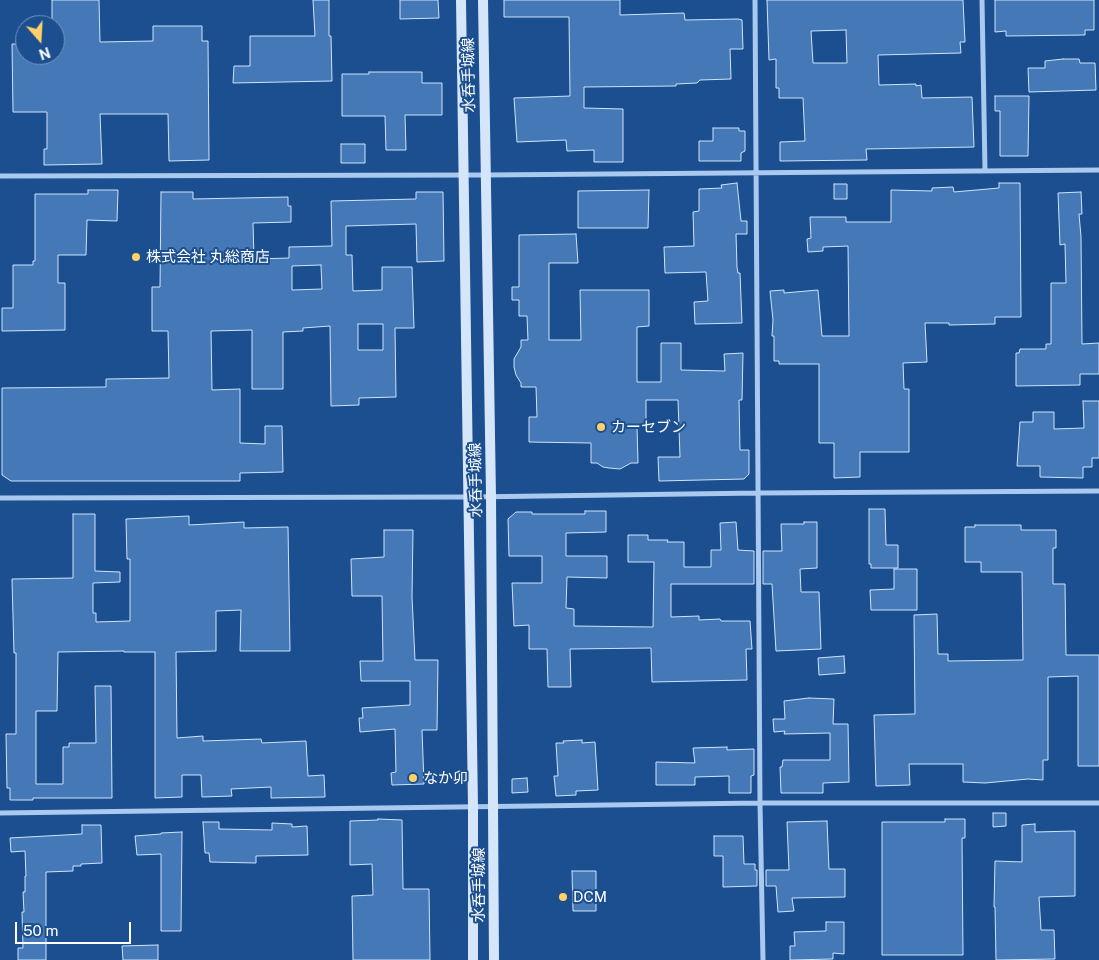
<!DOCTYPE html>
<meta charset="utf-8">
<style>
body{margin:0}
#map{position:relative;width:1099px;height:960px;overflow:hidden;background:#1b4f8f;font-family:"Public Sans",sans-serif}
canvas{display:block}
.north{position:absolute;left:15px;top:15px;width:50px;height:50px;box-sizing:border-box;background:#1b4f8f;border:1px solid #7695bc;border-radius:50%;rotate:161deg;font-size:14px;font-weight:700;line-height:20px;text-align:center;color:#fff}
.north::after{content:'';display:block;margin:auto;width:18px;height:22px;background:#ffd166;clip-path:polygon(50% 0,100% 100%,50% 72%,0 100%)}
.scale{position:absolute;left:15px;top:922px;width:116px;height:22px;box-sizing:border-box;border:2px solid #fff;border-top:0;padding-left:6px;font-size:15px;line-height:18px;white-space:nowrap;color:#fff;-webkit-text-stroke:4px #1b4f8f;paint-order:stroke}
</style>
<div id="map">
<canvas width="1099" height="960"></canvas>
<div class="north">N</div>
<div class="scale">50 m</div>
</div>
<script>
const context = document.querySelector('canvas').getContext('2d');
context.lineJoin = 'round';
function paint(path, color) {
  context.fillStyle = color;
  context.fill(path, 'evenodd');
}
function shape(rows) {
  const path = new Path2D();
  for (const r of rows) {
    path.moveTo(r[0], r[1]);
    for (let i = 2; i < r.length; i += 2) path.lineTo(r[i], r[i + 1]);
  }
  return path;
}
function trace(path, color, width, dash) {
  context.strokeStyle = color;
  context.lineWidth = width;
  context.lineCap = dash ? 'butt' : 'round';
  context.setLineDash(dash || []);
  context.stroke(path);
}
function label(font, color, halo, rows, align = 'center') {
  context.font = font + ' "Public Sans","Noto Sans JP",sans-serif';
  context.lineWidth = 4;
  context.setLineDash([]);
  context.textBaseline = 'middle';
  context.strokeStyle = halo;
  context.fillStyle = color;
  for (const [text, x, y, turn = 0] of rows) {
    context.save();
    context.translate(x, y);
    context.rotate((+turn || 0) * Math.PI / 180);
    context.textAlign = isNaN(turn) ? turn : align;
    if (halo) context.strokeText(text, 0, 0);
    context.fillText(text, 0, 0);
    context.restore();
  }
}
const building = shape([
 [52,0,99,0,100,42,153,41,153,26,202,26,202,41,208,41,209,160,169,161,168,114,100,114,102,164,44,165,44,149,47,149,47,112,13,112,12,44,25,44,25,55,55,55,55,25,52,25,52,0],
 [313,0,329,0,329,36,331,36,332,81,233,83,234,66,250,66,250,36,315,36,313,0],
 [400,0,438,0,439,18,400,19,400,0],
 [504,0,620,0,620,15,684,13,685,20,738,19,742,20,743,49,730,49,731,79,700,80,697,83,676,84,676,86,584,87,584,108,623,109,623,162,594,162,594,150,567,151,566,140,517,142,514,98,570,96,569,17,504,17,504,0],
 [767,0,963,0,965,42,960,42,961,53,878,55,879,85,916,84,916,86,921,85,922,98,972,97,974,147,866,149,867,160,780,161,780,142,805,141,803,98,779,98,779,88,776,88,776,59,769,60,767,0],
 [846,30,847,63,813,63,811,31,846,30],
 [995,0,1094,0,1094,30,1085,30,1085,35,1006,36,1006,31,995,32,995,0],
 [1063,59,1079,59,1080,63,1095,63,1096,90,1029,92,1028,68,1045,68,1045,61,1063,59],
 [369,72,422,72,422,83,442,83,442,115,405,115,406,150,386,150,385,116,342,116,342,74,369,74,369,72],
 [995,96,1029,96,1028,156,1000,156,1000,111,995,111,995,96],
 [713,128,739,128,739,131,745,131,745,151,741,153,741,161,699,161,699,141,713,141,713,128],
 [341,144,365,144,365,163,341,163,341,144],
 [737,183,741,221,747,221,747,234,736,234,737,267,738,273,740,273,742,323,695,324,694,302,708,301,706,272,665,273,664,247,694,246,693,212,699,211,699,189,722,188,721,185,737,183],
 [999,183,1020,183,1021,317,995,317,995,324,949,325,949,323,925,323,927,362,903,363,904,389,909,389,909,452,860,452,860,477,834,478,834,443,819,443,819,364,779,364,779,361,774,361,774,336,772,336,773,320,770,291,784,290,784,293,818,290,822,336,849,336,848,246,823,247,823,251,808,252,807,239,811,238,810,217,846,217,846,222,891,222,891,190,932,191,932,188,953,187,954,192,999,188,999,183],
 [834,184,847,184,847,199,834,199,834,184],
 [88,190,118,190,117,221,87,220,86,255,58,255,58,283,65,283,65,330,2,331,2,308,13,308,13,265,33,265,33,261,35,261,35,194,88,194,88,190],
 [649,190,648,228,578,228,578,191,649,190],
 [161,192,193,192,193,199,288,197,288,206,291,206,291,222,253,223,254,259,289,258,289,247,332,246,331,201,416,199,416,192,443,192,444,261,417,262,416,224,346,226,346,255,352,255,353,291,382,290,382,267,412,267,414,328,395,328,396,397,359,398,359,405,331,406,330,326,303,328,303,331,283,332,283,389,252,389,252,330,211,331,212,390,240,389,240,443,265,444,265,426,282,426,283,472,240,473,240,481,11,481,2,475,2,388,106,387,106,379,169,378,168,331,152,331,152,287,160,287,161,192],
 [321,265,322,289,292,290,292,266,321,265],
 [358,324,383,324,383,350,358,350,358,324],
 [1081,192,1082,214,1079,214,1081,237,1082,344,1099,343,1099,374,1080,374,1080,385,1016,386,1016,353,1019,353,1020,349,1046,349,1046,344,1051,344,1051,283,1066,283,1065,244,1060,245,1058,193,1081,192],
 [576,234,578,263,549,263,549,340,581,340,580,290,649,290,649,326,637,327,637,382,661,382,661,343,681,343,681,370,725,371,724,354,743,353,742,400,739,400,740,450,749,450,749,474,744,479,659,481,658,457,680,457,678,400,646,400,646,426,637,426,638,463,631,463,620,469,609,468,603,467,597,463,591,463,591,443,529,442,529,417,537,417,536,387,521,387,521,383,516,375,514,367,514,359,521,347,521,340,528,340,527,316,519,316,519,300,512,300,512,287,519,287,519,235,576,234],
 [1083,401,1099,401,1099,458,1092,458,1092,467,1083,467,1083,478,1040,477,1040,466,1017,466,1020,422,1033,422,1033,412,1054,412,1054,429,1084,428,1083,401],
 [869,509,885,509,886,545,898,545,898,568,871,568,871,564,869,564,869,509],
 [585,511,606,511,606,532,566,533,566,556,607,556,607,578,567,577,566,608,574,609,574,626,653,627,654,562,628,562,628,535,648,535,648,540,668,540,667,542,684,542,684,567,711,567,711,550,721,550,720,523,736,522,738,550,754,551,754,584,671,584,671,617,699,616,699,620,720,619,721,621,750,621,752,649,746,649,747,680,652,682,651,648,570,649,571,687,548,687,547,649,529,649,529,625,514,626,512,583,542,583,542,556,509,556,508,519,516,512,532,512,532,514,585,514,585,511],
 [73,514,95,514,95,571,120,572,120,582,93,583,93,613,96,613,96,622,130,621,130,559,127,559,126,519,189,516,189,525,244,522,244,528,288,527,290,651,240,651,241,610,216,611,216,651,176,652,177,738,203,736,203,741,261,739,262,743,306,741,308,776,324,775,325,797,271,798,271,787,231,789,232,796,202,797,201,775,182,775,182,797,155,798,155,652,124,652,124,651,58,652,57,711,36,711,36,784,63,784,63,747,69,747,69,743,96,743,95,686,111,686,112,798,33,798,33,800,10,800,10,788,7,788,6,734,16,734,16,653,14,653,12,579,73,578,73,514],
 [804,522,817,522,817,568,800,569,801,592,819,592,821,649,776,651,772,584,763,584,763,551,782,551,781,524,804,524,804,522],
 [975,525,1021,525,1021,530,1056,530,1056,548,1053,548,1053,584,1065,584,1066,655,1099,655,1099,766,1078,766,1078,676,1048,677,1048,760,1043,760,1043,780,1028,779,985,783,963,782,963,764,909,764,910,785,876,786,874,715,915,714,914,615,937,614,938,654,948,654,948,661,1023,660,1022,572,981,572,981,562,965,562,965,527,975,527,975,525],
 [384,530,413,530,412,597,415,660,438,660,437,730,422,730,424,784,392,785,391,773,396,772,395,729,360,732,359,718,363,718,362,708,410,705,410,681,361,681,360,661,383,661,382,596,352,596,351,559,384,557,384,530],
 [894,569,917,569,917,610,871,610,870,590,894,589,894,569],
 [844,656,845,673,819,675,818,658,844,656],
 [809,698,834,699,833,724,848,724,849,782,823,783,823,793,781,793,780,767,782,767,783,760,830,760,830,733,784,734,785,731,774,732,773,719,785,719,784,701,809,698],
 [582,740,582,743,595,742,598,790,576,791,576,795,556,796,554,776,558,776,556,743,564,743,563,741,582,740],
 [727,747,727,750,754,749,754,775,751,776,751,793,729,793,729,776,695,777,695,785,656,785,656,762,695,763,693,748,727,747],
 [527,778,528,792,512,793,512,779,527,778],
 [993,813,1006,813,1006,826,993,827,993,813],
 [378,819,402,820,403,889,429,889,430,960,353,960,352,896,373,895,372,864,350,865,350,821,378,820,378,819],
 [945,819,965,819,965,838,962,838,963,955,882,955,882,822,945,822,945,819],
 [827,821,829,869,845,869,845,897,792,898,794,911,778,912,776,886,766,886,766,870,789,870,787,822,827,821],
 [203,822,219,822,219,829,272,830,272,823,292,824,292,827,307,826,308,855,256,856,256,863,210,862,209,853,205,853,203,822],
 [1035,824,1035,832,1075,831,1075,896,1039,897,1041,930,1054,930,1055,959,996,960,995,907,994,907,995,861,1022,862,1022,825,1035,824],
 [82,825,101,825,102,863,81,864,81,866,73,866,73,871,46,872,46,960,18,960,18,948,23,948,22,912,24,912,23,892,25,892,25,876,26,876,25,851,11,852,10,838,82,834,82,825],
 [182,832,181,931,161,931,161,854,137,855,135,836,161,834,161,833,182,832],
 [714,836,743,836,744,864,755,864,755,870,757,870,757,886,723,887,723,856,714,856,714,836],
 [572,871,596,871,596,911,573,911,572,871],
 [826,922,844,922,844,954,833,953,833,959,790,960,790,946,795,946,794,932,826,931,826,922],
 [158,945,158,960,123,960,122,946,158,945]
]);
paint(building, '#4478b7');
trace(building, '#cfe3fa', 1);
trace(shape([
 [755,0,760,803,763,960],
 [982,0,985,170],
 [0,176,485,175,1099,170],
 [0,498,469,497,759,493,1099,491],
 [0,813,760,803,1099,803]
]), '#a9c9ee', 5);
trace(shape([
 [461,0,473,807,473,960],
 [483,0,491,496,494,960]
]), '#d6e6fa', 10);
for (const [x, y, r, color] of [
 [136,257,5,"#ffd166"],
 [601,427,5,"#ffd166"],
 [413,778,5,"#ffd166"],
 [563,897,5,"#ffd166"]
]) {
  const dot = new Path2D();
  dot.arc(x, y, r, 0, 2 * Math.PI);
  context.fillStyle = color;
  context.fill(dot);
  trace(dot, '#1b4f8f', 2);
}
label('15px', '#fff', '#1b4f8f', [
 ["水呑手城線",469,75,-91],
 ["水呑手城線",476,480,-91],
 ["水呑手城線",479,885,-90]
]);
label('15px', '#fff', '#1b4f8f', [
 ["株式会社 丸総商店",146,257],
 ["カーセブン",611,427],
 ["なか卯",423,778],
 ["DCM",573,897]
], 'left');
</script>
